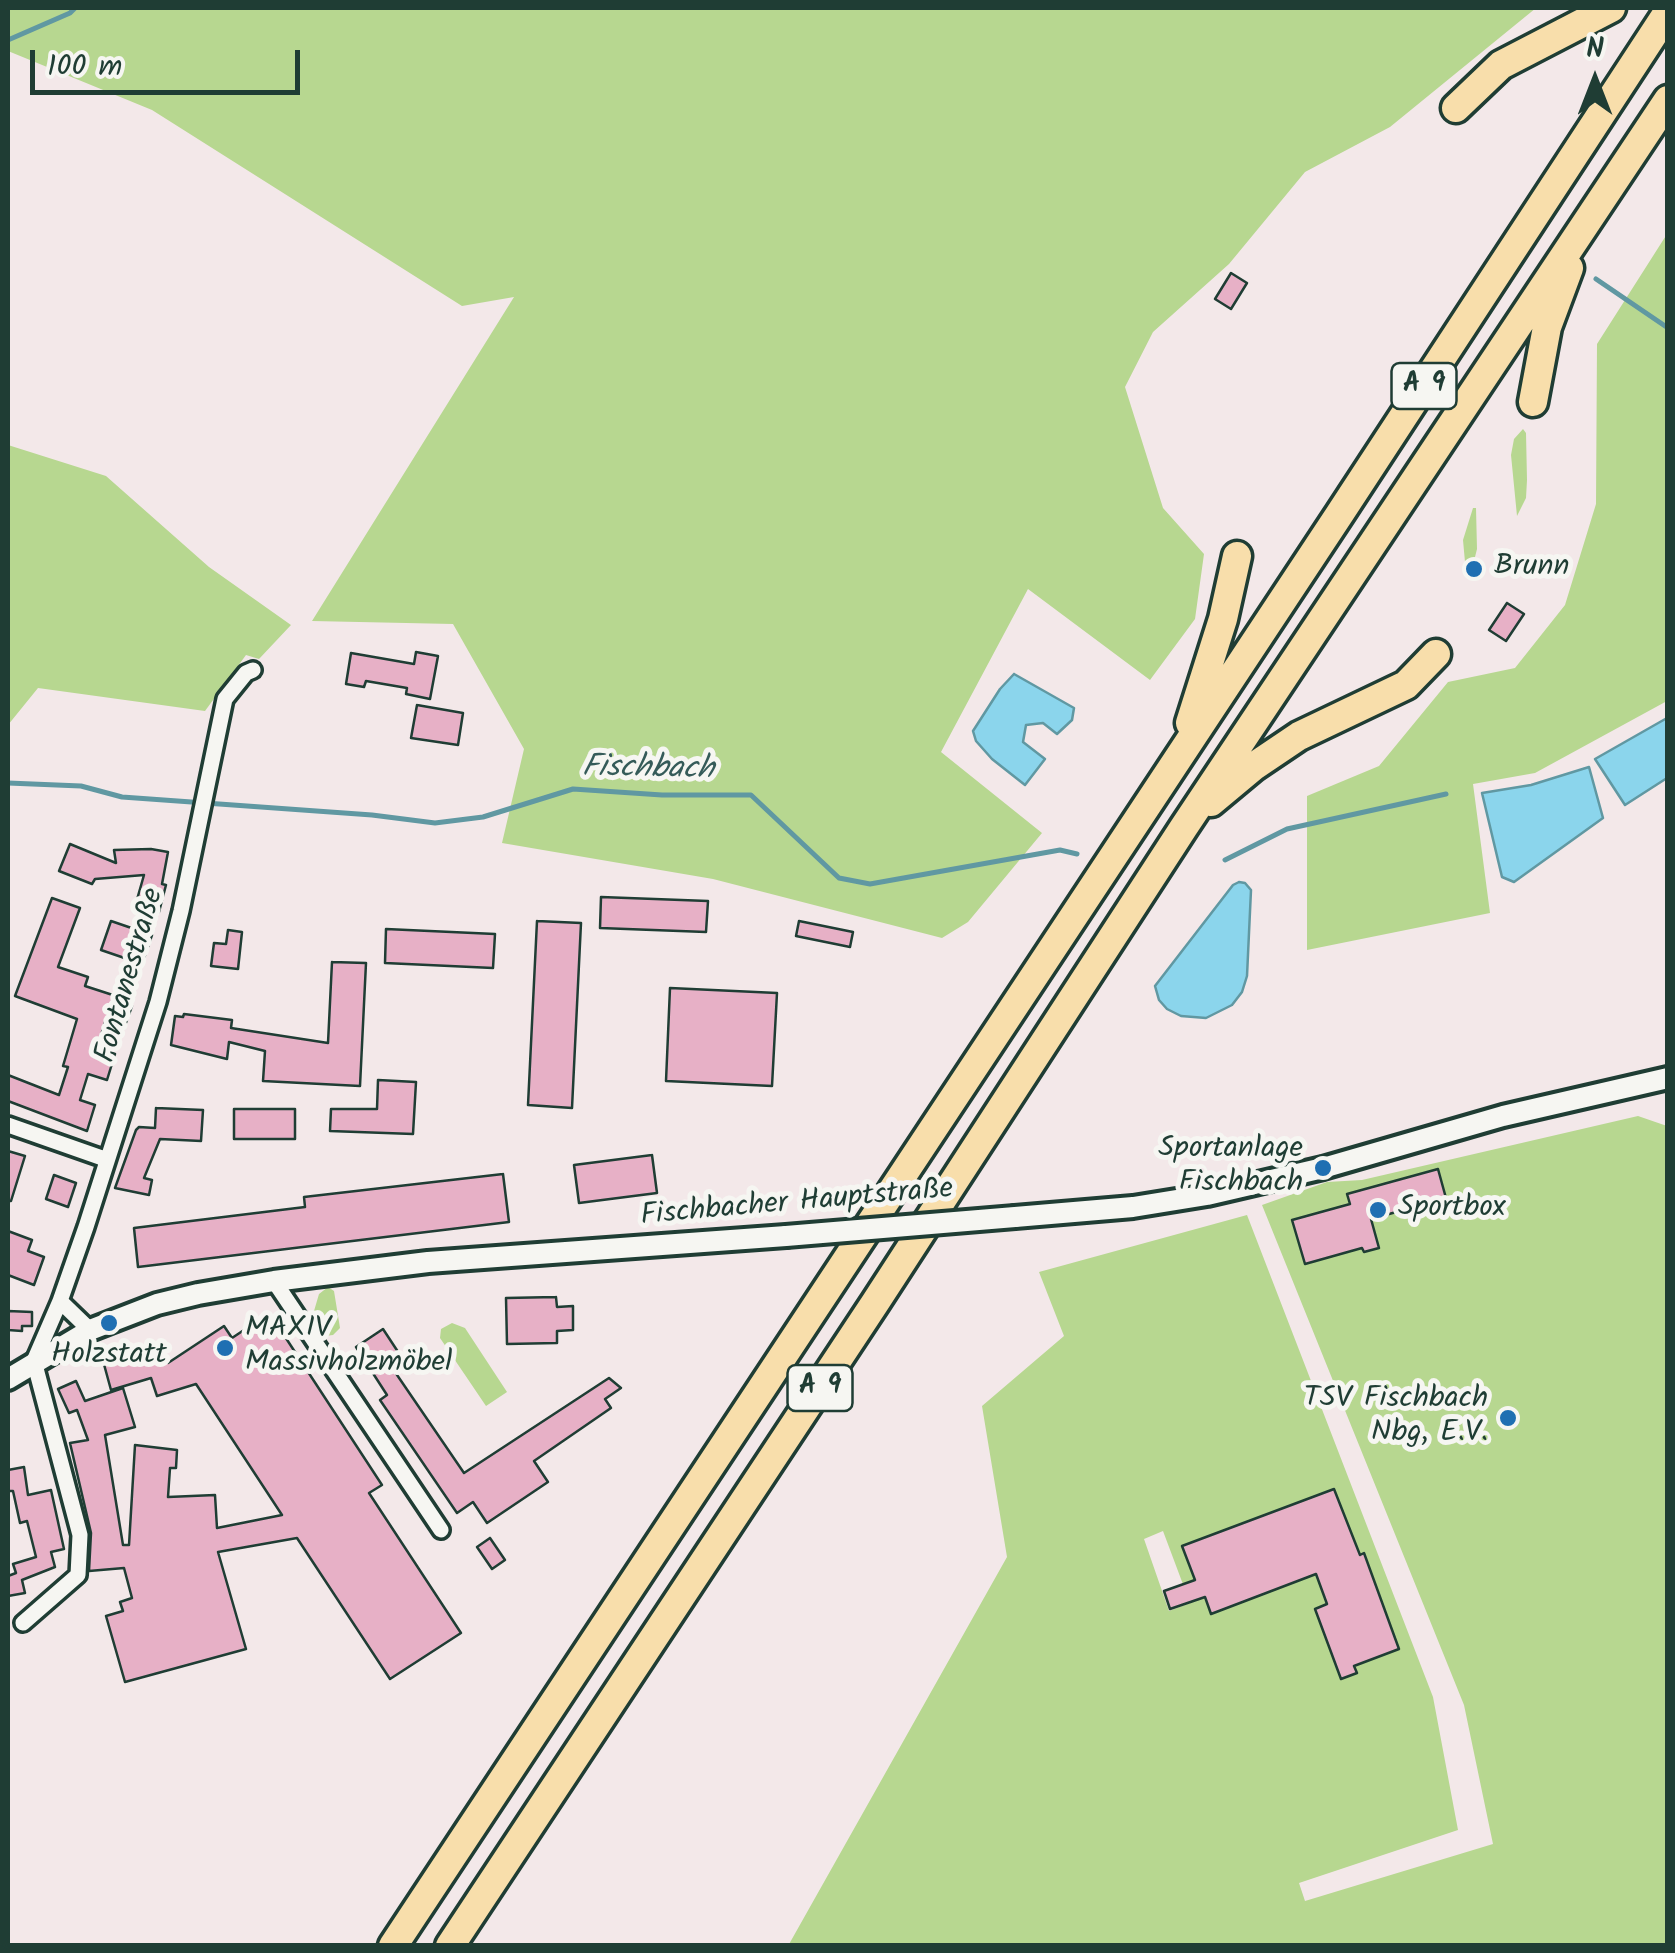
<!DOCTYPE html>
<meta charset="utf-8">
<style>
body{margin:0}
#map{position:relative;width:1675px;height:1953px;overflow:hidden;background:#f3e8e9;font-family:Kalam,sans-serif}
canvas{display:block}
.frame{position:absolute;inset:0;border:10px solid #1f3d34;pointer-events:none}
.north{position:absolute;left:1545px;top:30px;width:100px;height:100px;-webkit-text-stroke:8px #f6f6f2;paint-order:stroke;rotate:0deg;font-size:28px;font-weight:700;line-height:40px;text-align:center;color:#1f3d34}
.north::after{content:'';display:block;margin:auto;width:35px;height:45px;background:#1f3d34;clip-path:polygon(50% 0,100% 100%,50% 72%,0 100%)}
.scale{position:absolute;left:30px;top:50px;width:270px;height:45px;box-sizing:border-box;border:5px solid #1f3d34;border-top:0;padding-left:12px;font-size:30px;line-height:35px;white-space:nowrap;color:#1f3d34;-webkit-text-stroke:8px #f6f6f2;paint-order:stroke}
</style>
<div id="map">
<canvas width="1675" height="1953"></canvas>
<div class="frame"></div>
<div class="north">N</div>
<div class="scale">100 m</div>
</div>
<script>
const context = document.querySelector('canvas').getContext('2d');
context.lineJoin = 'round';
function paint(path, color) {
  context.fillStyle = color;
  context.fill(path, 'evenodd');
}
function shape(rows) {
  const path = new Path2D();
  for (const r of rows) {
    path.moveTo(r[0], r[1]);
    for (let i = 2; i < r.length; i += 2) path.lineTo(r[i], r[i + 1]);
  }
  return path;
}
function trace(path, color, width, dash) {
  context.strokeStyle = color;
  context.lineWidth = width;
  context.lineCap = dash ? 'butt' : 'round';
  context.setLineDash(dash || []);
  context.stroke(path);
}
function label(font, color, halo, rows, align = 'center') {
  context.font = font + ' Kalam,sans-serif';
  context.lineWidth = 10;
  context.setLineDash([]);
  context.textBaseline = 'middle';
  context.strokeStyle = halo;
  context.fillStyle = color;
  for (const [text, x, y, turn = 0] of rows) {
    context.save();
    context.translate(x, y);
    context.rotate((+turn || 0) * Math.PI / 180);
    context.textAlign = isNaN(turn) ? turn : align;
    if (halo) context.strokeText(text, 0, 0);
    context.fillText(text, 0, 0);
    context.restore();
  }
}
paint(shape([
 [8,8,1536,8,1390,127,1305,172,1229,264,1153,332,1125,387,1163,508,1204,554,1195,619,1150,680,1028,589,941,752,1042,833,968,922,942,938,713,879,502,843,524,749,453,624,312,621,514,297,462,306,152,110,8,51],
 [1667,234,1667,701,1535,773,1473,784,1490,913,1307,950,1307,796,1379,766,1448,682,1515,668,1565,605,1596,504,1597,344],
 [1523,429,1526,433,1527,480,1526,498,1517,516,1511,455,1514,439],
 [8,445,106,476,209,567,291,625,259,659,246,655,205,711,38,688,8,725],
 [1473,508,1476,508,1477,549,1471,573,1466,573,1463,540],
 [1638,1116,1667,1126,1667,1945,788,1946,1007,1557,982,1406,1064,1336,1039,1272,1247,1215,1433,1697,1458,1830,1299,1883,1305,1901,1493,1844,1464,1705,1262,1205,1327,1182,1362,1180],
 [1163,1531,1190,1603,1169,1611,1144,1539],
 [328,1287,334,1291,340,1328,333,1335,325,1336,318,1328,314,1311,319,1294],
 [452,1323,465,1328,507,1392,486,1406,440,1338,441,1329]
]), '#b7d790');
const water = shape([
 [1014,674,1074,708,1072,720,1057,734,1043,723,1026,725,1023,742,1045,759,1025,785,992,759,976,741,973,731,1000,689,1014,674],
 [1667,718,1667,778,1625,805,1595,759,1667,718],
 [1589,767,1603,818,1514,882,1502,877,1482,793,1531,785,1589,767],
 [1239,882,1245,883,1251,890,1247,976,1242,992,1232,1005,1206,1018,1181,1016,1167,1009,1159,1000,1155,986,1233,885,1239,882]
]);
paint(water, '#8bd5ec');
trace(water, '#6098a2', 2.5);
trace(shape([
 [8,40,70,13,75,8],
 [1596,279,1668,328],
 [8,783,81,786,122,797,372,815,435,823,483,817,573,789,662,795,751,795,839,878,870,884,1060,850,1077,854],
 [1225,860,1287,829,1446,794]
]), '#6098a2', 5);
const building = shape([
 [1231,273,1247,283,1231,309,1215,299,1231,273],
 [1507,603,1524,614,1506,641,1489,630,1507,603],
 [416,652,438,656,430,699,406,694,407,688,366,681,364,687,346,684,351,653,414,664,416,652],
 [417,705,463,713,458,745,411,738,417,705],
 [70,844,116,863,114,850,151,849,168,852,162,884,166,885,159,912,136,903,144,875,95,879,92,884,59,871,70,844],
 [601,897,708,901,706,932,600,928,601,897],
 [52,898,80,908,58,967,88,977,85,986,122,998,120,1002,132,1006,124,1028,105,1022,97,1048,115,1054,107,1080,88,1074,80,1100,95,1105,87,1131,8,1101,8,1075,59,1095,68,1067,63,1066,77,1019,15,996,52,898],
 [111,921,152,935,142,964,101,950,111,921],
 [537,921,581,923,572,1108,528,1105,537,921],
 [799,921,853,932,850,947,796,936,799,921],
 [386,929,495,934,493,968,385,963,386,929],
 [228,930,242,932,238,969,211,966,214,943,226,944,228,930],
 [332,962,366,963,360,1086,263,1081,265,1051,229,1042,227,1059,171,1045,175,1016,183,1017,184,1014,232,1020,231,1028,328,1043,332,962],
 [670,988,777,993,772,1086,666,1081,670,988],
 [378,1080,416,1082,413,1134,330,1131,331,1109,377,1109,378,1080],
 [156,1108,203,1110,201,1141,160,1139,144,1178,152,1180,149,1195,115,1188,136,1130,139,1127,155,1128,156,1108],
 [234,1109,295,1109,295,1139,234,1139,234,1109],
 [8,1151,25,1156,11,1201,8,1201,8,1151],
 [652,1155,657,1193,579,1203,574,1165,652,1155],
 [1438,1169,1449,1209,1428,1215,1427,1211,1420,1213,1418,1206,1371,1219,1379,1248,1364,1252,1362,1248,1305,1264,1292,1220,1350,1204,1347,1194,1438,1169],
 [503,1174,509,1222,138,1267,134,1228,305,1207,304,1197,503,1174],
 [54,1175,76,1183,68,1207,46,1199,54,1175],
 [8,1231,32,1240,28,1251,44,1257,34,1285,8,1275,8,1231],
 [556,1297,557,1307,573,1306,573,1330,557,1331,557,1343,507,1344,506,1298,556,1297],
 [8,1311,32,1312,32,1326,22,1326,22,1331,8,1330,8,1311],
 [256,1322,265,1335,278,1326,382,1485,369,1493,461,1633,390,1679,297,1538,218,1552,246,1649,125,1682,106,1616,123,1611,120,1602,132,1598,124,1568,89,1571,91,1533,70,1443,88,1440,77,1410,69,1413,58,1389,76,1381,85,1401,123,1388,135,1427,105,1435,123,1545,129,1545,135,1445,177,1450,176,1468,170,1468,168,1497,215,1495,217,1528,282,1515,196,1384,157,1396,151,1378,111,1390,102,1357,130,1349,131,1353,152,1345,168,1363,224,1326,232,1338,256,1322],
 [383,1329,406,1364,395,1372,464,1473,609,1378,621,1388,605,1399,611,1408,534,1461,548,1482,487,1523,473,1502,457,1513,380,1400,387,1395,356,1347,383,1329],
 [24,1467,28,1495,51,1490,64,1549,51,1552,55,1567,22,1580,25,1593,8,1596,8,1576,16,1573,13,1564,36,1557,27,1521,20,1523,13,1491,8,1491,8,1470,24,1467],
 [1334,1489,1360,1555,1364,1553,1399,1649,1354,1666,1357,1673,1341,1679,1315,1609,1327,1604,1316,1574,1211,1614,1205,1597,1170,1609,1164,1591,1195,1580,1182,1546,1334,1489],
 [490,1538,505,1560,492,1569,477,1547,490,1538]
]);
paint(building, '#e7b0c6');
trace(building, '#1f3d34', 2.5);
const street = shape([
 [8,1125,105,1159],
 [274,1281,441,1530],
 [60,1301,90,1330],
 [23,1623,78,1575,80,1535,34,1361,60,1301,86,1227,158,1002,181,911,225,699,246,673,253,670]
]);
const secondary = shape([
 [1015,1217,1133,1207,1207,1195,1323,1168,1503,1116,1668,1078],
 [8,1379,90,1330,157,1304,198,1294,274,1281,428,1262,786,1236]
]);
const highway = shape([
 [1456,108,1501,65,1611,8],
 [1533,402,1547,327,1569,268],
 [1190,723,1223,619,1237,556],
 [1211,802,1253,767,1299,736,1406,685,1436,654],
 [393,1946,1339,515,1668,12],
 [450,1946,875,1303,1184,827,1668,100]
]);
trace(street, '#1f3d34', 22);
trace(secondary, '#1f3d34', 28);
trace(highway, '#1f3d34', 35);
trace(street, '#f6f6f2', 15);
trace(secondary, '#f6f6f2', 20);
trace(highway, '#f8deab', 28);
const secondaryBridge = shape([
 [786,1236,1015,1217]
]);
trace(secondaryBridge, '#1f3d34', 28, []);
trace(secondaryBridge, '#f6f6f2', 20);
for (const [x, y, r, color] of [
 [1474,569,10,"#1f6fb2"],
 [1323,1168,10,"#1f6fb2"],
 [1378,1210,10,"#1f6fb2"],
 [109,1323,10,"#1f6fb2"],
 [225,1348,10,"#1f6fb2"],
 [1508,1418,10,"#1f6fb2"]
]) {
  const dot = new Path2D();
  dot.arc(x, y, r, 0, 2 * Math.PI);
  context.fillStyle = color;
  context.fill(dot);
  trace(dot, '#f6f6f2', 4);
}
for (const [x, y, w] of [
 [1424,386,65],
 [820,1388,65]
]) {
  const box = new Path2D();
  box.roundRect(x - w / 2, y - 23, w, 46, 8);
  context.fillStyle = '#f6f6f2';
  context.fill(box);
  trace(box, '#1f3d34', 2.5);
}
label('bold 28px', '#1f3d34', null, [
 ["A 9",1424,386],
 ["A 9",820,1388]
]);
label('30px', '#1f3d34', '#f6f6f2', [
 ["Brunn",1494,569],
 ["Sportanlage",1303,1151,"right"],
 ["Fischbach",1303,1185,"right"],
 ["Sportbox",1398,1210],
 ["MAXIV",245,1331],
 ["Massivholzmöbel",245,1365],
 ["Holzstatt",109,1357,"center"],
 ["TSV Fischbach",1488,1401,"right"],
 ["Nbg, E.V.",1488,1435,"right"]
], 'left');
label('30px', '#1f3d34', '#f6f6f2', [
 ["Fontanestraße",132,976,-74],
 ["Fischbacher Hauptstraße",797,1205,-5]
]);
label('italic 32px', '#355b59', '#f6f6f2', [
 ["Fischbach",648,771,1]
]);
</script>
